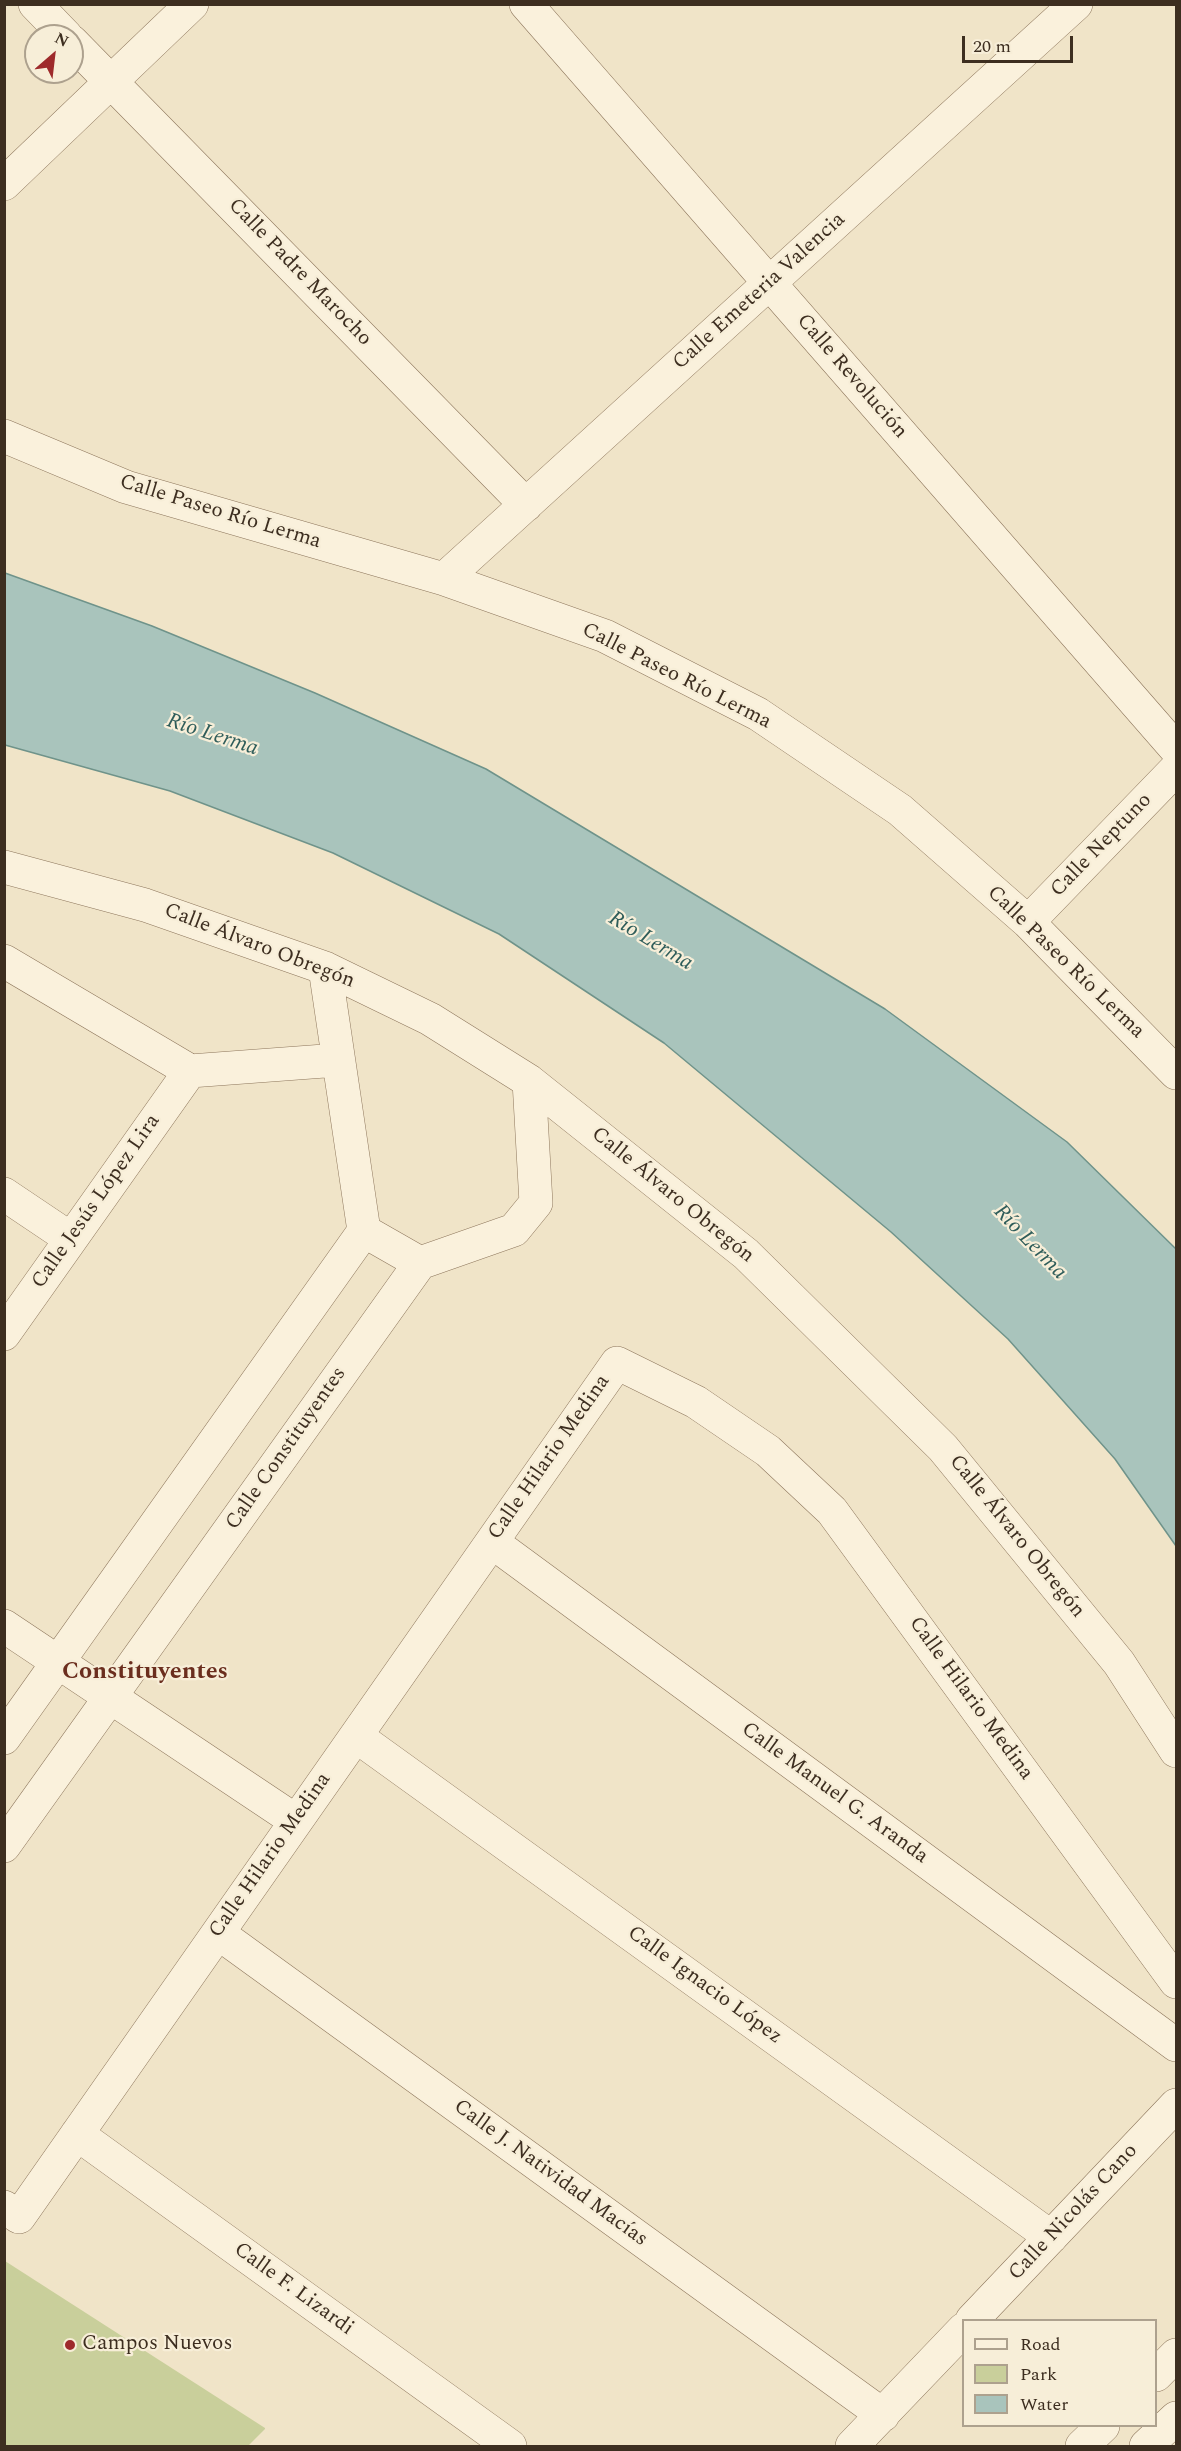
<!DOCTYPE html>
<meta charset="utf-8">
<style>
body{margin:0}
#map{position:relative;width:1181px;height:2451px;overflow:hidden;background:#f0e4c8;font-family:Spectral,serif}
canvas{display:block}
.frame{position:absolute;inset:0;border:6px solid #3d2e20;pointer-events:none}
.legend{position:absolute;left:962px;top:2319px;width:195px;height:108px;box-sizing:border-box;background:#f7eed8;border:2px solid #ada18e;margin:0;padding:8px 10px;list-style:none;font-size:18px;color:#3d2e20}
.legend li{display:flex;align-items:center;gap:12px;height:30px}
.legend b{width:30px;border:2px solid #ada18e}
.north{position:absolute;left:24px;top:24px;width:60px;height:60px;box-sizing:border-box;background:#f7eed8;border:2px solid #ada18e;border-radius:50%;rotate:28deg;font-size:16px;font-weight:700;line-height:24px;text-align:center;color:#3d2e20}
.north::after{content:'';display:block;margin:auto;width:21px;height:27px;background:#9e2a2b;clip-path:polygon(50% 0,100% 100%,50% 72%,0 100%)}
.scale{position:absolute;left:962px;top:36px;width:111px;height:27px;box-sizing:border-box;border:3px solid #3d2e20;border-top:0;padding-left:8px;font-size:18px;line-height:21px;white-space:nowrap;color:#3d2e20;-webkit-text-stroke:4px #f7eed8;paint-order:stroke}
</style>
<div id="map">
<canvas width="1181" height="2451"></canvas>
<div class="frame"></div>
<ul class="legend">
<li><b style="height:8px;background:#faf1dc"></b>Road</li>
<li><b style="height:16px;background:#c9cf9b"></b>Park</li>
<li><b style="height:16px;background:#a9c4bc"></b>Water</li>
</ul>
<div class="north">N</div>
<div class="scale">20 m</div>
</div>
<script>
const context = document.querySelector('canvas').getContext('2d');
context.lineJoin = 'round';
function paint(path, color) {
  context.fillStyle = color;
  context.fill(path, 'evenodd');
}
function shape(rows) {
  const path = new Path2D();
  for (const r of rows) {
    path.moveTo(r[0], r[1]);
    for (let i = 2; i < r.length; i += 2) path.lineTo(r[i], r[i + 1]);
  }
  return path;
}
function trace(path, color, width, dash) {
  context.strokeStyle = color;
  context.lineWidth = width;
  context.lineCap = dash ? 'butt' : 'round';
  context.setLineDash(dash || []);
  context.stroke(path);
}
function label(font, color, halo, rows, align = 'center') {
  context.font = font + ' Spectral,serif';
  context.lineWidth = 4.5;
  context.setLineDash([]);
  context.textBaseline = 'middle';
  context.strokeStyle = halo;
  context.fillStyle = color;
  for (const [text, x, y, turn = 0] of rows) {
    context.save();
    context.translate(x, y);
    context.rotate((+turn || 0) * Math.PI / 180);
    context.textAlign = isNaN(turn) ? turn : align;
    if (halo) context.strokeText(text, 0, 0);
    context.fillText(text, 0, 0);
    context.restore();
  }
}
paint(shape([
 [5,2261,265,2428,265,2429,248,2446,5,2446]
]), '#c9cf9b');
const water = shape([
 [5,573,152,626,315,693,486,769,885,1009,1067,1142,1176,1249,1176,1546,1115,1459,1008,1339,891,1232,664,1043,499,934,333,853,170,791,5,745,5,573]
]);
paint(water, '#a9c4bc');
trace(water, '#6f938a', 1.5);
const minor = shape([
 [35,4,66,36],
 [526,4,1176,749],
 [72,42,526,505],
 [4,184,192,4],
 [4,436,126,487,444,579,605,636,758,714,900,810,1028,922,1176,1073],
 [444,579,1076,4],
 [4,867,145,905,325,968,430,1019,529,1081,746,1254,943,1448,1119,1663,1176,1751],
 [1028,922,1176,769],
 [4,961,190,1071,338,1060],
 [4,1194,71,1239],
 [364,1231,420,1263],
 [4,1334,190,1071],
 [492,1542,1176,2045],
 [4,1626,296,1821],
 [356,1736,1051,2237],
 [4,1738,364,1231,325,968],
 [4,1846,420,1263,514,1230,536,1203,529,1081],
 [218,1933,883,2415],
 [77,2134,510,2446],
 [4,2207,19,2217,617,1363,696,1402,768,1451,832,1511,1176,1982],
 [972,2320,1176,2105],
 [1156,2375,1176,2355],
 [852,2446,964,2329],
 [1082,2446,1103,2426],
 [1146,2446,1176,2418]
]);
trace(minor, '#8d765c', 34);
trace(minor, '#faf1dc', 33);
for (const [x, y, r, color] of [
 [70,2345,6,"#9e2a2b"]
]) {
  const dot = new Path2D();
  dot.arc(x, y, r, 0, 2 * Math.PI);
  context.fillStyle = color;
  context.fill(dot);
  trace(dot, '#f7eed8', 2);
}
label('21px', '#3d2e20', '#f7eed8', [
 ["Calle Padre Marocho",299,273,46],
 ["Calle Emeteria Valencia",760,292,-42],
 ["Calle Revolución",851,377,49],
 ["Calle Paseo Río Lerma",220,513,17],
 ["Calle Paseo Río Lerma",676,677,27],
 ["Calle Neptuno",1102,846,-46],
 ["Calle Álvaro Obregón",259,947,21],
 ["Calle Paseo Río Lerma",1065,963,44],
 ["Calle Álvaro Obregón",672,1196,39],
 ["Calle Jesús López Lira",97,1202,-55],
 ["Calle Constituyentes",287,1449,-55],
 ["Calle Hilario Medina",550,1458,-55],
 ["Calle Álvaro Obregón",1016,1537,51],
 ["Calle Hilario Medina",970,1699,54],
 ["Calle Manuel G. Aranda",834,1794,36],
 ["Calle Hilario Medina",271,1856,-55],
 ["Calle Ignacio López",704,1986,36],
 ["Calle J. Natividad Macías",550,2174,36],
 ["Calle Nicolás Cano",1074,2213,-47],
 ["Calle F. Lizardi",293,2290,36]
]);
label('21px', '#3d2e20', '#f7eed8', [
 ["Campos Nuevos",82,2345]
], 'left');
label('italic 22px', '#2f5d5a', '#f7eed8', [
 ["Río Lerma",212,736,18],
 ["Río Lerma",650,942,31],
 ["Río Lerma",1029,1243,46]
]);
label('bold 24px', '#6b2e1e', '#f7eed8', [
 ["Constituyentes",145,1673]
]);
</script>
